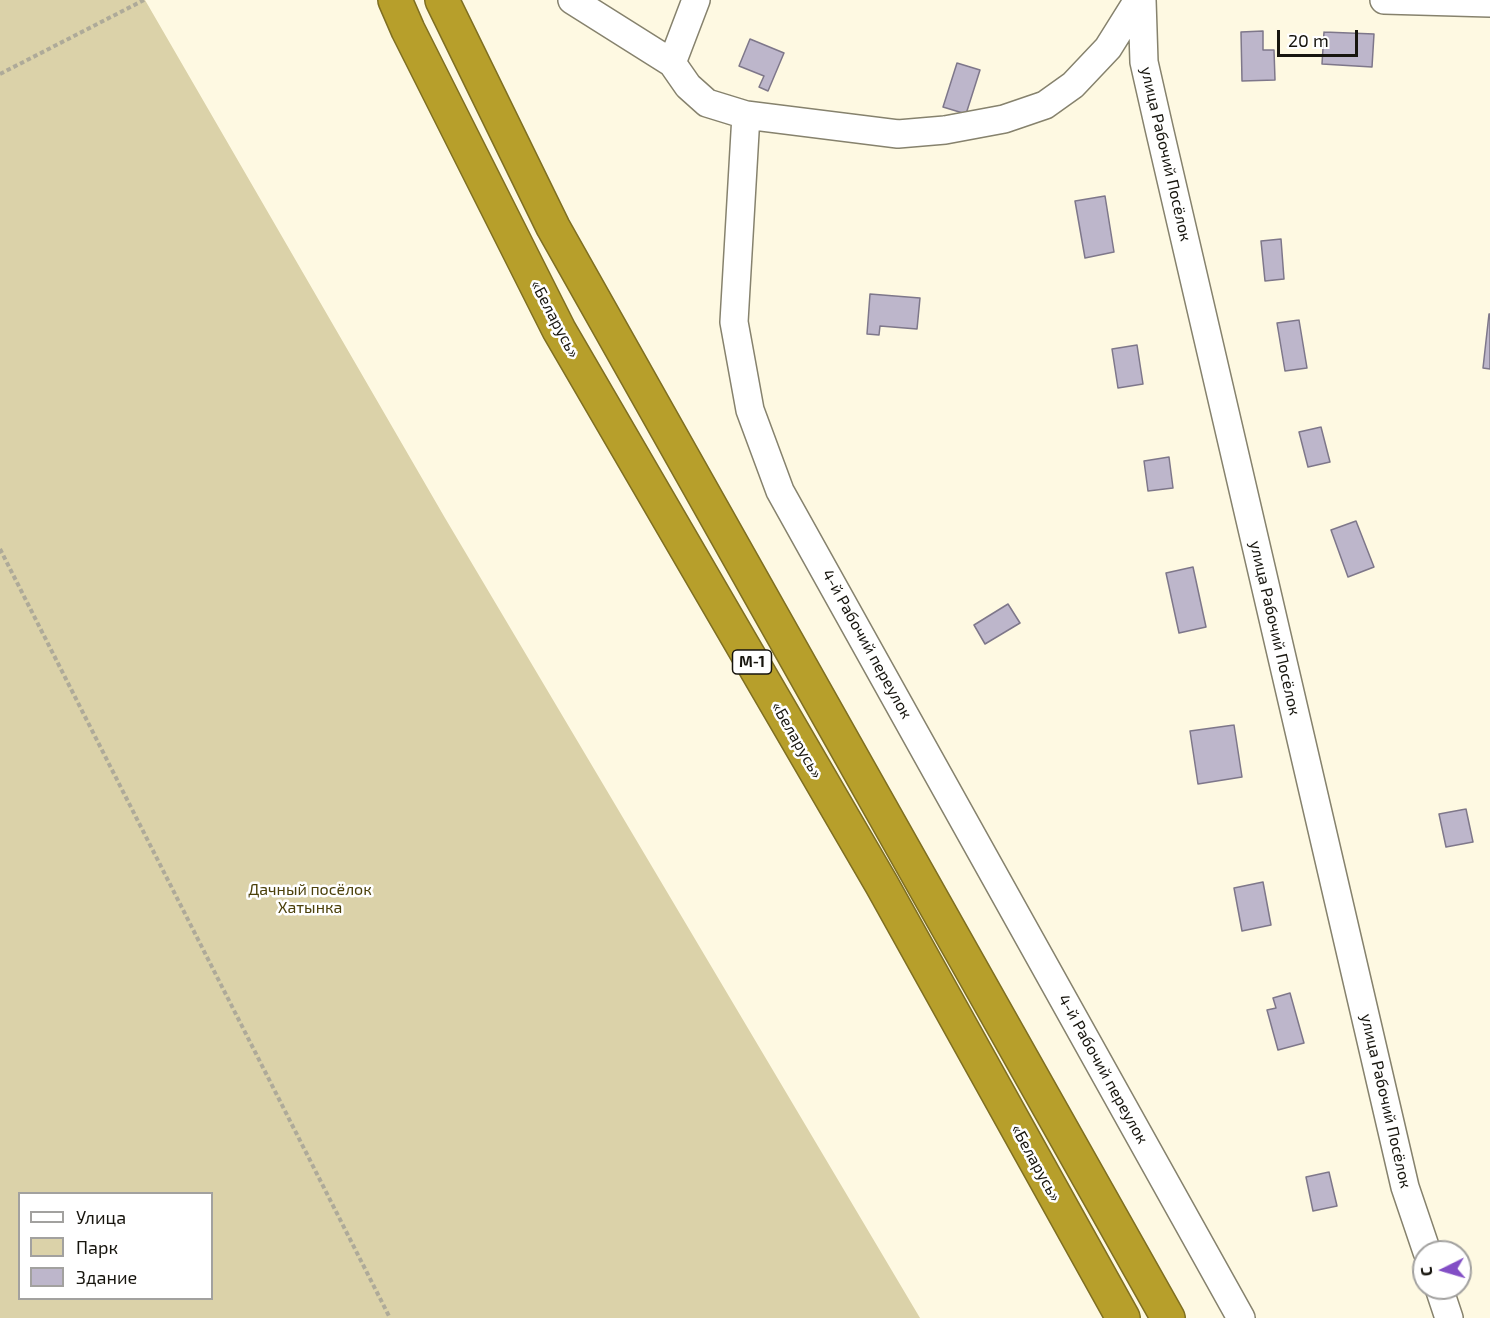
<!DOCTYPE html>
<meta charset="utf-8">
<style>
body{margin:0}
#map{position:relative;width:1490px;height:1318px;overflow:hidden;background:#fef9e2;font-family:"Exo 2",sans-serif}
canvas{display:block}
.legend{position:absolute;left:18px;top:1192px;width:195px;height:108px;box-sizing:border-box;background:#fff;border:2px solid #a2a19f;margin:0;padding:8px 10px;list-style:none;font-size:18px;color:#17150e}
.legend li{display:flex;align-items:center;gap:12px;height:30px}
.legend b{width:30px;border:2px solid #a2a19f}
.north{position:absolute;left:1412px;top:1240px;width:60px;height:60px;box-sizing:border-box;background:#fff;border:2px solid #a2a19f;border-radius:50%;rotate:265deg;font-size:16px;font-weight:700;line-height:24px;text-align:center;color:#17150e}
.north::after{content:'';display:block;margin:auto;width:21px;height:27px;background:#824ec5;clip-path:polygon(50% 0,100% 100%,50% 72%,0 100%)}
.scale{position:absolute;left:1277px;top:30px;width:81px;height:27px;box-sizing:border-box;border:3px solid #17150e;border-top:0;padding-left:8px;font-size:18px;line-height:21px;white-space:nowrap;color:#17150e;-webkit-text-stroke:4px #fff;paint-order:stroke}
</style>
<div id="map">
<canvas width="1490" height="1318"></canvas>
<ul class="legend">
<li><b style="height:8px;background:#fff"></b>Улица</li>
<li><b style="height:16px;background:#dbd2a9"></b>Парк</li>
<li><b style="height:16px;background:#bdb6cb"></b>Здание</li>
</ul>
<div class="north">С</div>
<div class="scale">20 m</div>
</div>
<script>
const context = document.querySelector('canvas').getContext('2d');
context.lineJoin = 'round';
function paint(path, color) {
  context.fillStyle = color;
  context.fill(path, 'evenodd');
}
function shape(rows) {
  const path = new Path2D();
  for (const r of rows) {
    path.moveTo(r[0], r[1]);
    for (let i = 2; i < r.length; i += 2) path.lineTo(r[i], r[i + 1]);
  }
  return path;
}
function trace(path, color, width, dash) {
  context.strokeStyle = color;
  context.lineWidth = width;
  context.lineCap = dash ? 'butt' : 'round';
  context.setLineDash(dash || []);
  context.stroke(path);
}
function label(font, color, halo, rows, align = 'center') {
  context.font = font + ' "Exo 2",sans-serif';
  context.lineWidth = 5;
  context.setLineDash([]);
  context.textBaseline = 'middle';
  context.strokeStyle = halo;
  context.fillStyle = color;
  for (const [text, x, y, turn = 0] of rows) {
    context.save();
    context.translate(x, y);
    context.rotate((+turn || 0) * Math.PI / 180);
    context.textAlign = isNaN(turn) ? turn : align;
    if (halo) context.strokeText(text, 0, 0);
    context.fillText(text, 0, 0);
    context.restore();
  }
}
paint(shape([
 [0,0,145,0,445,518,920,1318,0,1318],
 [20,1194,212,1194,212,1298,20,1298]
]), '#dbd2a9');
const building = shape([
 [1263,31,1263,50,1274,50,1275,80,1242,81,1241,32,1263,31],
 [1324,32,1374,34,1372,67,1322,64,1324,32],
 [750,39,784,53,768,91,759,87,764,76,739,66,750,39],
 [957,63,980,70,966,114,943,107,957,63],
 [1105,196,1114,252,1085,258,1075,201,1105,196],
 [1281,239,1284,279,1265,281,1261,241,1281,239],
 [870,294,920,298,917,329,880,326,879,335,867,334,870,294],
 [1489,314,1490,314,1490,369,1483,368,1489,314],
 [1299,320,1307,368,1285,371,1277,323,1299,320],
 [1137,345,1143,384,1118,388,1112,349,1137,345],
 [1321,427,1330,462,1308,467,1299,432,1321,427],
 [1169,457,1173,488,1148,491,1144,461,1169,457],
 [1356,521,1374,567,1348,577,1331,530,1356,521],
 [1193,567,1206,627,1179,633,1166,573,1193,567],
 [1008,604,1020,623,985,644,974,625,1008,604],
 [1234,725,1242,777,1198,784,1190,731,1234,725],
 [1466,809,1473,842,1446,847,1439,814,1466,809],
 [1263,882,1271,925,1242,931,1234,888,1263,882],
 [1290,993,1304,1043,1278,1050,1267,1010,1276,1008,1273,998,1290,993],
 [1329,1172,1337,1206,1313,1211,1306,1177,1329,1172]
]);
paint(building, '#bdb6cb');
trace(building, '#7e778a', 1.5);
const minor = shape([
 [572,0,672,63,688,86,707,103,746,115,734,322,750,410,780,491,1241,1318],
 [1142,0,1144,62,1159,128,1405,1187,1427,1252],
 [1384,0,1490,3],
 [672,63,696,0],
 [746,115,898,134,945,130,1004,119,1045,105,1073,85,1108,48,1138,0],
 [1439,1288,1449,1318]
]);
const highway = shape([
 [395,0,408,30,559,330,882,885,1123,1318],
 [442,0,553,227,1168,1318]
]);
trace(minor, '#86826d', 30);
trace(highway, '#7f6f21', 36);
trace(shape([
 [0,74,144,0],
 [0,549,390,1318]
]), '#aeaa99', 4, [4.5, 3]);
trace(minor, '#fff', 27);
trace(highway, '#b79f2b', 33);
for (const [x, y, w] of [
 [752,662,39]
]) {
  const box = new Path2D();
  box.roundRect(x - w / 2, y - 12, w, 24, 4.5);
  context.fillStyle = '#fff';
  context.fill(box);
  trace(box, '#17150e', 1.5);
}
label('bold 15px', '#17150e', null, [
 ["М-1",752,662]
]);
label('16px', '#17150e', '#fff', [
 ["улица Рабочий Посёлок",1166,154,77],
 ["«Беларусь»",555,319,62],
 ["улица Рабочий Посёлок",1275,628,77],
 ["4-й Рабочий переулок",867,644,61],
 ["«Беларусь»",797,740,60],
 ["4-й Рабочий переулок",1103,1069,61],
 ["улица Рабочий Посёлок",1386,1101,77],
 ["«Беларусь»",1036,1163,61]
]);
label('16px', '#4c410b', '#fff', [
 ["Дачный посёлок",310,890],
 ["Хатынка",310,908]
]);
</script>
